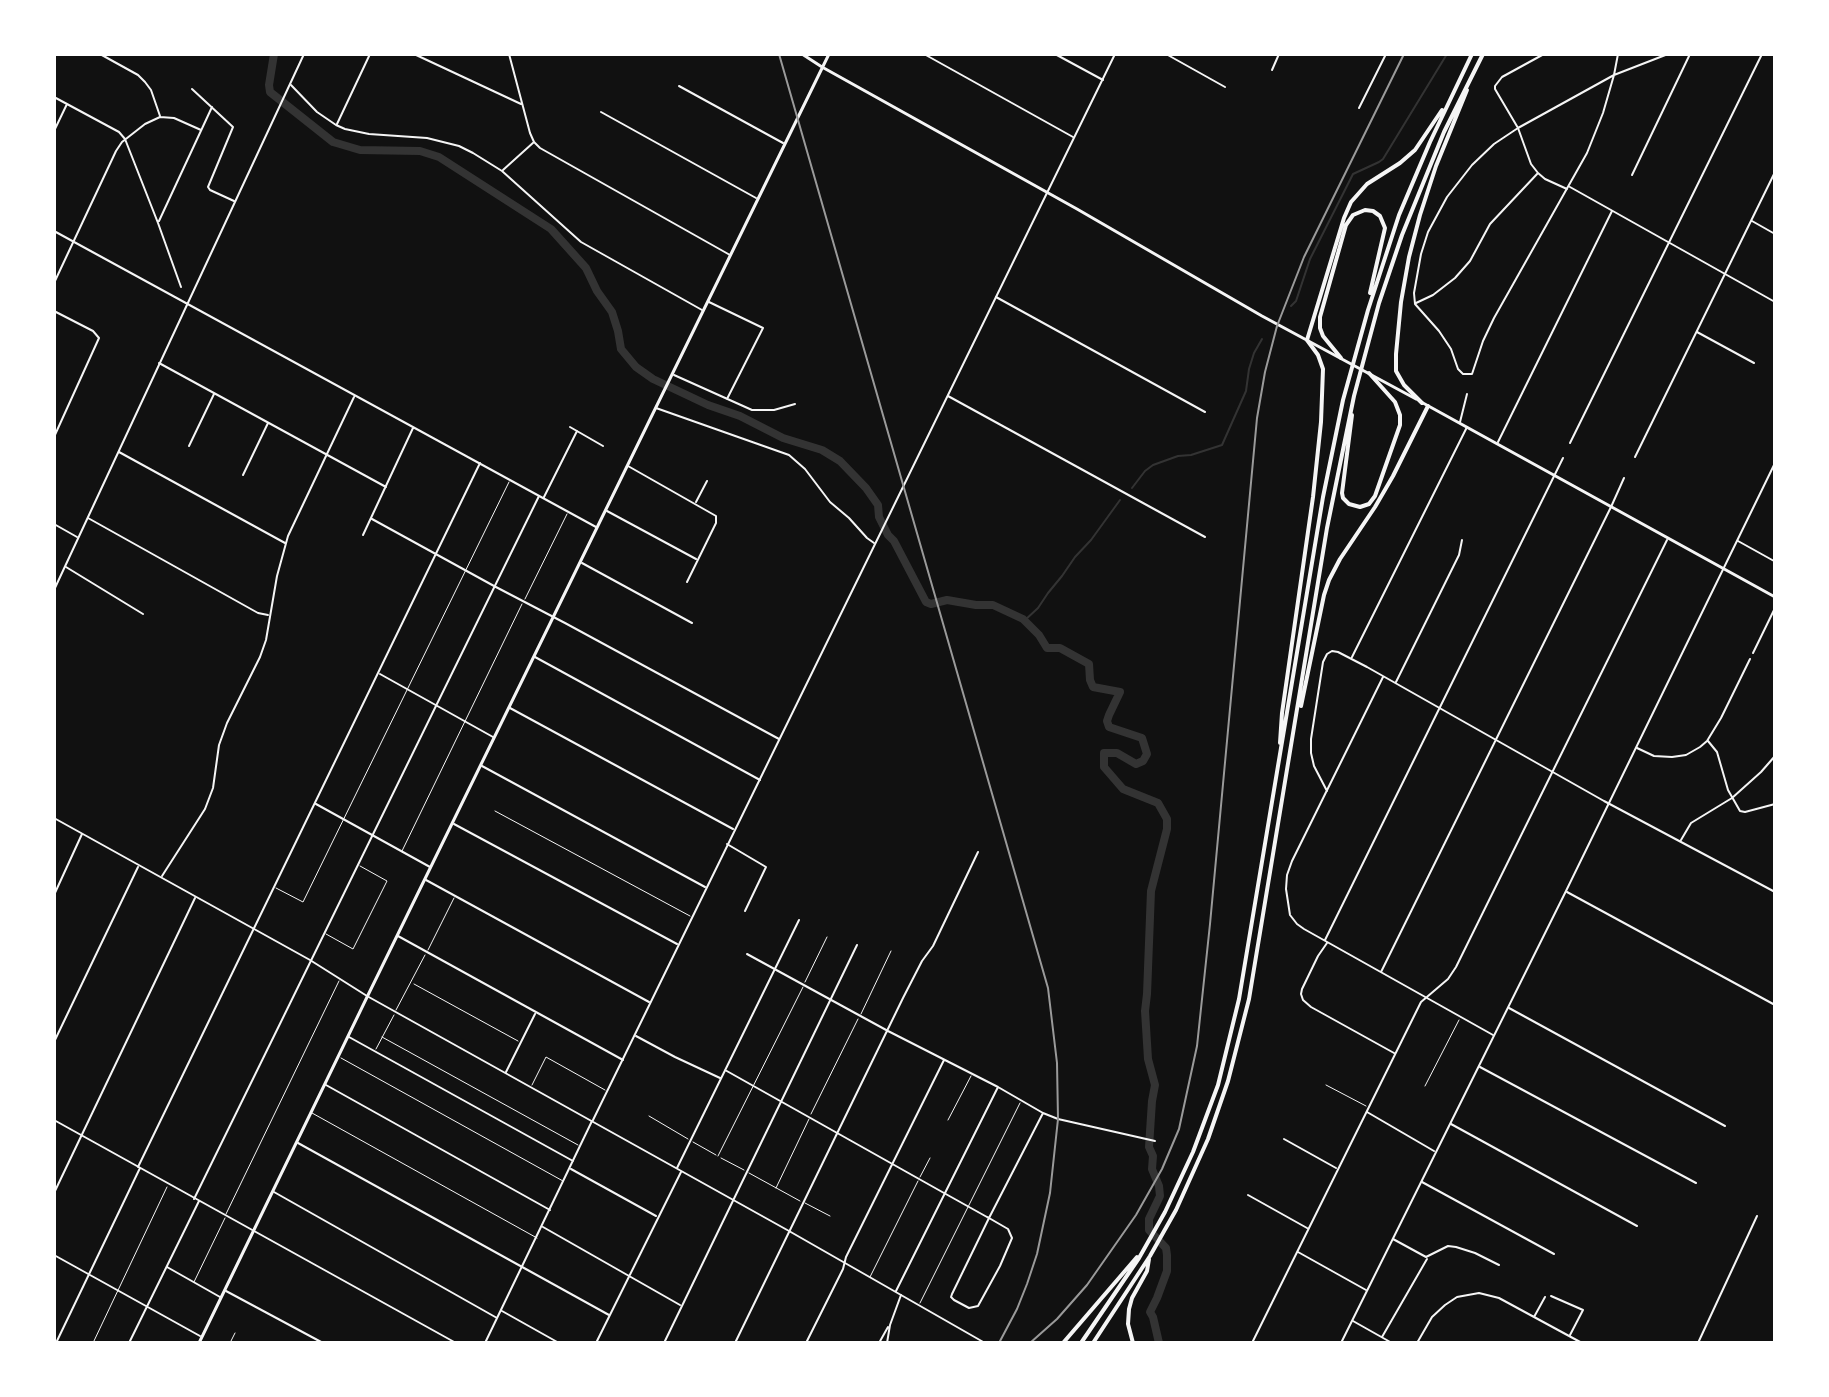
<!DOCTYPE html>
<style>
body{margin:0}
#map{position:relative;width:1829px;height:1397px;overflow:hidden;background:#111;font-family:"Golos Text",sans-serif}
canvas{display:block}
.frame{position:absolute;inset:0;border:56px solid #fff;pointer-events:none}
</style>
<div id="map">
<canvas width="1829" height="1397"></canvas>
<div class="frame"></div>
</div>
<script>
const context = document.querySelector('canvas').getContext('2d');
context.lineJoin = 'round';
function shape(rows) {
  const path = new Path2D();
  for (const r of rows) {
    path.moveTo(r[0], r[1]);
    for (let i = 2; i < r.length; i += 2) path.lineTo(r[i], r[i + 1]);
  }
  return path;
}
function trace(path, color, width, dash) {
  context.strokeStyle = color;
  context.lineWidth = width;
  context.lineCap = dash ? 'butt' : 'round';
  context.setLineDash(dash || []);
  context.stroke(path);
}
trace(shape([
 [1291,306,1296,301,1310,259,1353,174,1379,162,1383,159,1447,54],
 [1132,488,1145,471,1153,465,1178,456,1191,455,1222,445,1246,391,1249,369,1254,353,1262,339],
 [1024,621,1038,608,1048,593,1062,576,1075,557,1091,540,1120,500]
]), '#333', 2);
trace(shape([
 [274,54,269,85,270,92,333,142,360,150,420,151,439,157,551,229,586,268,597,291,612,312,618,331,621,349,636,367,653,379,708,405,740,416,783,438,822,450,840,461,866,488,878,505,879,517,888,535,894,541,926,602,931,604,947,600,976,605,993,605,1023,619,1039,635,1047,648,1060,648,1089,664,1090,680,1093,687,1120,692,1109,715,1107,721,1109,727,1142,738,1147,754,1143,761,1136,764,1117,753,1104,753,1104,767,1123,789,1158,803,1167,819,1167,829,1151,891,1147,994,1145,1011,1148,1059,1155,1085,1152,1101,1149,1147,1153,1156,1152,1169,1159,1186,1160,1196,1149,1219,1149,1230,1166,1248,1167,1255,1167,1271,1157,1298,1150,1312,1153,1317,1159,1343]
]), '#333', 8);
trace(shape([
 [525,599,567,514],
 [495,811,690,916],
 [402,851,522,604],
 [276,888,303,902,509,482],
 [326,934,353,949,387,881,360,866],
 [428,950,454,898],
 [805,982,827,937],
 [414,984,518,1041],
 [396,1010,425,955],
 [861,1014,891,951],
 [382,1037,578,1145],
 [376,1049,394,1015],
 [341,1058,563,1181],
 [532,1085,546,1057,605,1090],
 [1326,1085,1366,1106],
 [1425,1086,1459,1020],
 [312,1113,537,1238],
 [811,1114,858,1019],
 [649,1116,688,1139],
 [948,1120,971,1076],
 [693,1142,716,1155],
 [718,1156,803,987],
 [721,1158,744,1170],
 [749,1173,800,1201],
 [920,1177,930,1158],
 [776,1188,809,1119],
 [805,1203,830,1216],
 [226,1214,339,981],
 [870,1277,918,1181],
 [194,1282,225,1218],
 [920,1303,1020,1103],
 [93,1343,167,1187],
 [230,1343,235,1333]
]), '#f5f5f5', 1);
trace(shape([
 [100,54,138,75,145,82,151,90,160,116],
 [414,54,521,104],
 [509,54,530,133,534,142,540,148,730,255],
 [924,54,1073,137],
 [1055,54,1103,80],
 [1166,54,1225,87],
 [1544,54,1502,77,1495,86,1495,89,1518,128,1531,164,1538,173,1545,179,1567,189],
 [1618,54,1614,75,1603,113,1587,153,1494,318,1483,341,1472,374,1463,374,1458,369,1451,349,1439,331,1415,304,1414,293,1421,254,1428,232,1447,197,1472,165,1494,144,1518,128,1614,75,1668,54],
 [1272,70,1279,54],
 [291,85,317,112,336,125,345,129,369,134,427,138,459,146,473,153,502,171,581,242,702,310],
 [679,86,783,143],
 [192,89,233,127,208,187,210,190,234,201],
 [54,97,119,132,125,139,158,223,181,287],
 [1359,108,1386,54],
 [601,112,756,198],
 [337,124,370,54],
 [54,131,67,104],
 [503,170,534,142],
 [1632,175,1690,54],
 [1570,187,1775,302],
 [159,221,212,107],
 [1752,221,1775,234],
 [54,231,596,527],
 [54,283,116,151,122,142,145,124,160,117,174,118,201,130],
 [996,297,1205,412],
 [709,302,763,328,727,399],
 [1416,303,1433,295,1455,278,1470,261,1490,224,1538,173],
 [54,311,93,331,99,338,54,437],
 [1697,332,1754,363],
 [159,363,386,487],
 [674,375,752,410,774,410,795,404],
 [948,396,1205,537],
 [656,408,789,455,805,469,830,502,849,518,867,538,874,543],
 [1460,422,1467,394],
 [570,427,603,446],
 [1498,442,1612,211],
 [1570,443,1762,54],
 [189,446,214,394],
 [119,452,285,543],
 [1635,457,1775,172],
 [628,466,716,516,716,523,687,582],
 [243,475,268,423],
 [544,497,577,431],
 [696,502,707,481],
 [607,511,696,559],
 [88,518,258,613,268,615],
 [372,519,494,586,565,623,779,739],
 [54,524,77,537],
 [363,535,413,428],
 [1738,541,1774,561,1775,560],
 [582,563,692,623],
 [66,567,143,614],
 [1753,653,1775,608],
 [535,657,760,780],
 [1352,657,1467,427],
 [380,674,493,737],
 [1383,677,1292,861,1287,875,1286,889,1290,915,1297,924,1304,929,1493,1035],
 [1396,682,1459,555,1462,540],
 [510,708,733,829],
 [1708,741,1717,752,1728,790,1740,811,1745,812,1775,804],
 [1637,748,1654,756,1672,757,1686,755,1700,747,1707,741,1721,718,1750,659],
 [482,766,705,887],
 [1327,791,1314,766,1311,753,1311,739,1323,662,1327,654,1332,651,1338,652,1367,667,1604,801,1775,892],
 [316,804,430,867],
 [454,824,677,944],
 [1681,840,1691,823,1732,798,1761,772,1775,756],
 [727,844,766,867,745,911],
 [162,876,205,809,213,788,219,745,227,723,260,657,266,640,277,576,288,536,354,397],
 [426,880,649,1002],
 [1567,892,1775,1005],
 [54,895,82,834],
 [398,936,623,1060],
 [1325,940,1563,458],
 [1327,943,1318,956,1302,989,1301,994,1303,1000,1311,1007,1394,1053],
 [747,954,888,1031,998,1087,1043,1113,1058,1119,1155,1141],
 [1381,972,1611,507,1624,478],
 [1509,1008,1725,1126],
 [636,1036,675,1057,720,1078],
 [349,1037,573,1161],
 [54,1042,138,867],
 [1480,1067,1696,1183],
 [725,1070,944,1193,987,1217,989,1218,1008,1229,1012,1238,1000,1266,978,1306,969,1308,954,1300,951,1297,952,1294,989,1218,1043,1113],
 [506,1072,535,1014],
 [326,1085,550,1210],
 [1367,1112,1434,1151],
 [54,1120,456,1343],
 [1451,1124,1637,1226],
 [1284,1139,1336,1168],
 [298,1143,609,1315],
 [138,1167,480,463],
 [677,1168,799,920],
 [571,1169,656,1216],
 [1422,1182,1554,1254],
 [274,1192,497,1318],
 [54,1193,195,898],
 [1248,1195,1307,1228],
 [194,1199,539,496],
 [543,1227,680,1305],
 [1393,1239,1426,1257,1448,1246,1456,1247,1475,1253,1499,1265],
 [1298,1252,1366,1290],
 [54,1255,200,1336],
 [167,1267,220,1297],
 [226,1291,323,1343],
 [896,1291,998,1087],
 [1551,1296,1583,1310,1570,1335],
 [502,1311,559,1343],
 [1534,1317,1545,1297],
 [1353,1321,1392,1343],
 [1382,1337,1427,1259],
 [56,1343,140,1168],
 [129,1343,199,1201],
 [485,1343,592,1121],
 [596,1343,681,1172],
 [664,1343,857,945],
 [735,1343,903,998,922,961,933,946,978,852],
 [806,1343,843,1269,846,1257,944,1060],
 [879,1343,888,1327],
 [887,1343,890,1325,901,1295],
 [1252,1343,1421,1002,1448,979,1456,967,1667,540],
 [1417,1343,1432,1317,1445,1305,1457,1297,1479,1293,1499,1298,1582,1343],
 [1698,1343,1757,1216]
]), '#f5f5f5', 2);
trace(shape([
 [54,590,304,54],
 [593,1120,1115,54]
]), '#f5f5f5', 2);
trace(shape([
 [54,818,310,960,367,996,789,1231,985,1343],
 [1341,1343,1566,891,1775,463]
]), '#f5f5f5', 2);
trace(shape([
 [802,54,822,67,1077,209,1262,316,1416,399],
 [1423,403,1775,597],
 [199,1343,370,991,829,54]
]), '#f5f5f5', 3);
trace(shape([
 [1341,358,1323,336,1320,328,1320,317,1346,225,1353,215,1365,210,1373,211,1380,216,1385,228,1370,293],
 [1422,403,1404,385,1396,371,1396,354,1401,302,1409,257,1420,215,1436,166,1467,90],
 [1352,415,1342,493,1343,498,1349,504,1360,507,1369,504,1375,496,1400,425,1400,415,1395,402,1369,373],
 [1301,706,1324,595,1329,580,1340,559,1375,507,1393,476,1428,406],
 [1280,743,1282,713,1313,497,1321,422,1323,369,1318,355,1307,340,1344,218,1351,202,1367,184,1400,163,1415,150,1442,110],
 [1063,1343,1137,1257],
 [1081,1343,1139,1258,1165,1212,1193,1152,1218,1085,1239,999,1323,497,1343,400,1368,310,1399,215,1430,142,1472,54],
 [1093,1343,1150,1256,1176,1210,1208,1139,1228,1081,1249,999,1327,528,1354,396,1379,303,1402,235,1444,132,1483,54],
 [1133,1343,1128,1324,1129,1309,1132,1298,1147,1271,1149,1259]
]), '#f5f5f5', 4);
trace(shape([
 [779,54,1048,988,1057,1063,1058,1119,1050,1193,1037,1254,1027,1284,1017,1309,999,1343],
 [1030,1343,1057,1319,1087,1285,1136,1215,1162,1169,1179,1129,1197,1046,1210,924,1257,418,1265,372,1277,326,1304,257,1404,54]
]), '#9a9a9a', 2);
</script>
